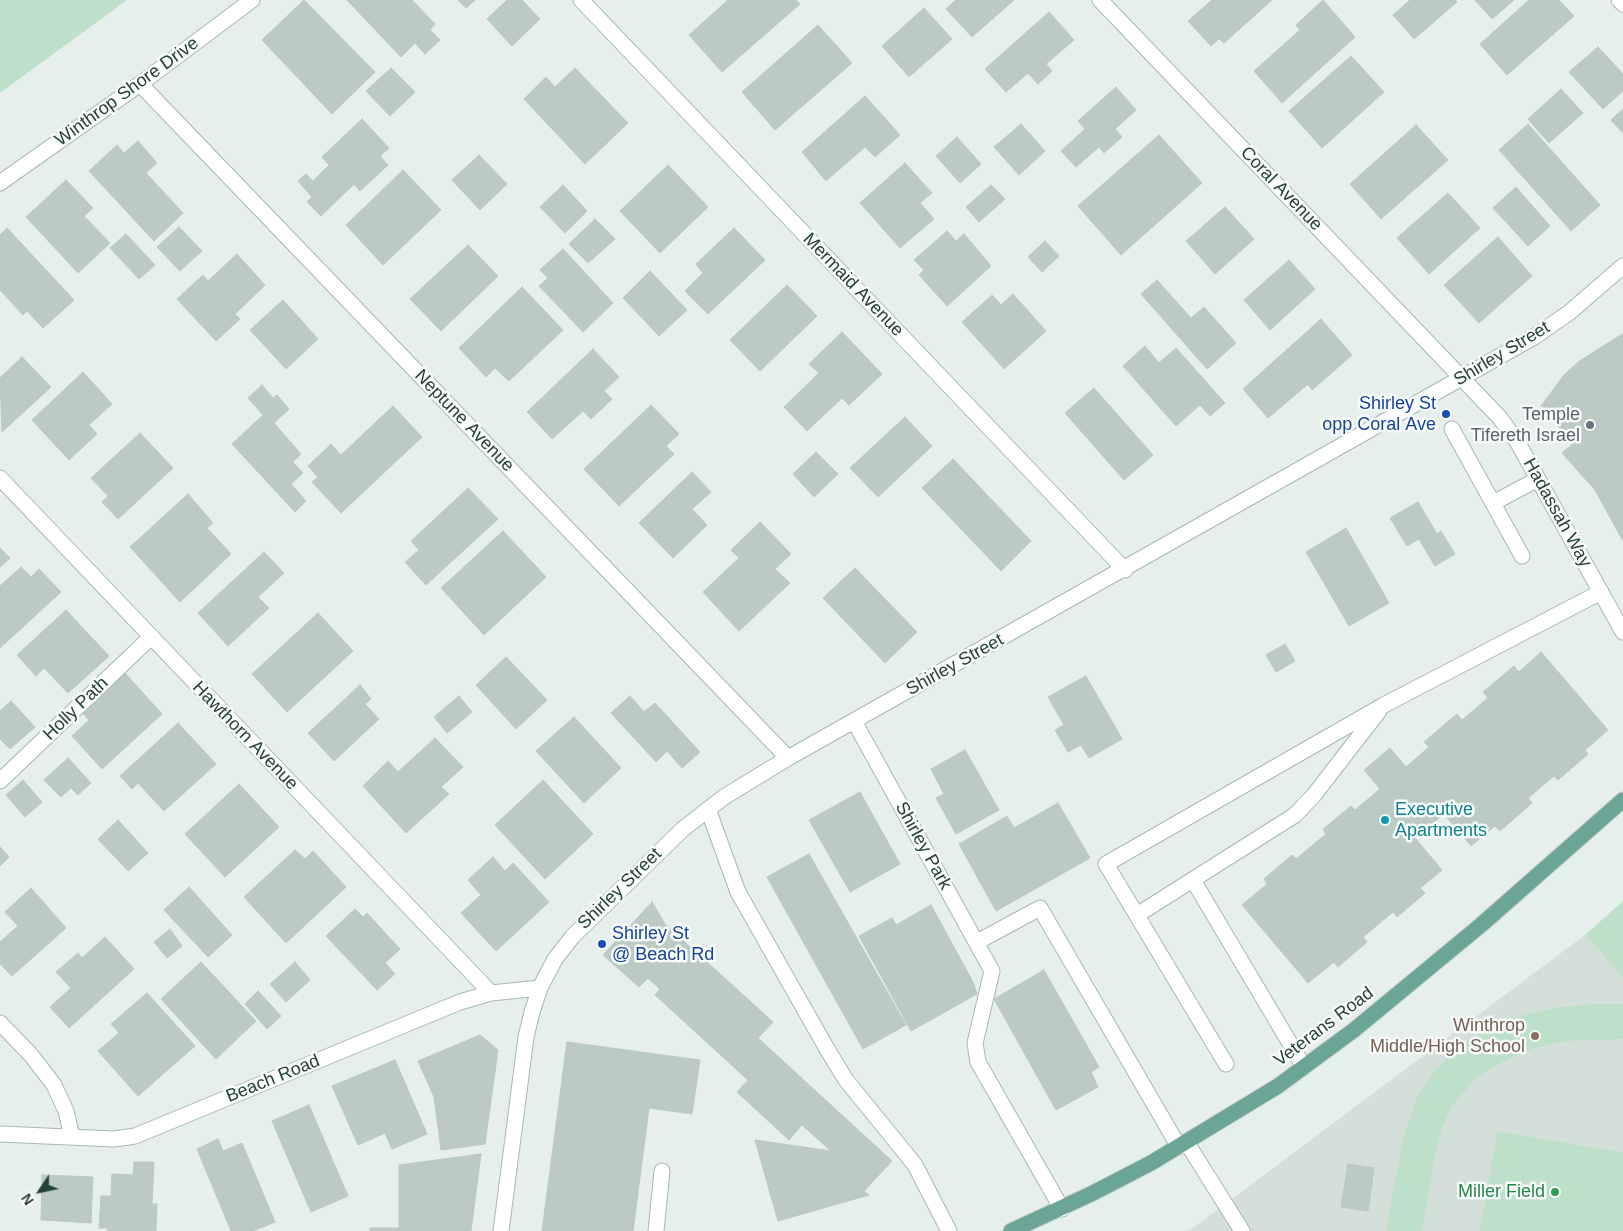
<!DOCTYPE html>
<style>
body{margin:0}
#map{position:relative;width:1623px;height:1231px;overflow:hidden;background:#e6efeb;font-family:Arial,sans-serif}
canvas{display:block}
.north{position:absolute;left:15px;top:1166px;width:50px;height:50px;-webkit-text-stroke:4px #f7fbf9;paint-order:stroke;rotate:236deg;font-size:14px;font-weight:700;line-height:20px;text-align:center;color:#24423a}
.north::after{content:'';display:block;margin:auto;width:18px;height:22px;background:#24423a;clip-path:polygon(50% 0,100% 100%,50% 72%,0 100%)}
</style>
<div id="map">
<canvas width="1623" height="1231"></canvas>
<div class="north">N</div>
</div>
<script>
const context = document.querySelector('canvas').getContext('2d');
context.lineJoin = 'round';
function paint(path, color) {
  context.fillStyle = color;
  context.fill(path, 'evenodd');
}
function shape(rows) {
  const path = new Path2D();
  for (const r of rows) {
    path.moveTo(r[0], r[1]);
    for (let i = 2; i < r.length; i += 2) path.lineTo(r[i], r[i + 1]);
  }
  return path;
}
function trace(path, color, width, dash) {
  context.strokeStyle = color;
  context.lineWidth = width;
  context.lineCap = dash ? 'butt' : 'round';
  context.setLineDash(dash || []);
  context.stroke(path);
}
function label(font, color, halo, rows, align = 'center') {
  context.font = font + ' Arial,sans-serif';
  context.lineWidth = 5;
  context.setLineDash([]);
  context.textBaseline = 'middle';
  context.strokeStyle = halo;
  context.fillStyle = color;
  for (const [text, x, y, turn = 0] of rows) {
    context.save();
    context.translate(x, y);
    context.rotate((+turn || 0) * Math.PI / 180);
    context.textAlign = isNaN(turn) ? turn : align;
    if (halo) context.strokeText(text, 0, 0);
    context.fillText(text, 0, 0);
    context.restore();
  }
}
paint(shape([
 [1585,935,1623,978,1623,1231,1183,1231,1191,1229,1224,1205]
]), '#d4dfda');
paint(shape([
 [0,0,127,0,0,93],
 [1623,901,1623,978,1585,935],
 [1599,1004,1623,1004,1623,1039,1563,1041,1531,1049,1498,1064,1474,1080,1451,1107,1443,1126,1437,1146,1422,1231,1386,1231,1403,1137,1417,1098,1434,1071,1462,1045,1509,1019,1558,1007],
 [1497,1131,1623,1153,1623,1231,1480,1231]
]), '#bfe0c8');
const building = shape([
 [304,0,375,72,332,114,262,40,304,0],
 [347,0,412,0,435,24,430,30,440,40,425,54,415,43,401,57,347,0],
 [458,0,475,0,466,8,458,0],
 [507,0,522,0,540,19,512,46,487,19,507,0],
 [728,0,796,0,800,4,722,72,689,35,728,0],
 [956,0,1014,0,972,37,946,9,956,0],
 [1212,0,1272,0,1224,43,1219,39,1211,46,1188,21,1212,0],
 [1323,0,1355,37,1282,103,1254,71,1300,30,1296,25,1323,0],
 [1410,0,1455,0,1457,2,1414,39,1393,15,1410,0],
 [1475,0,1514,0,1492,19,1475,0],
 [1529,0,1559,0,1574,16,1507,75,1480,44,1529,0],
 [924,8,952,39,909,77,882,46,924,8],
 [1049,12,1074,40,1046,64,1052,71,1038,84,1028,73,1006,92,985,69,1049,12],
 [818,25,852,63,775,130,742,92,818,25],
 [1598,47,1623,74,1623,91,1603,109,1569,72,1598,47],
 [1351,56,1384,92,1322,148,1289,111,1351,56],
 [391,68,415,92,390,116,366,91,391,68],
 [575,68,628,123,585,164,524,99,546,77,555,87,575,68],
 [1116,87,1136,110,1115,129,1122,137,1104,153,1099,147,1076,167,1061,151,1085,129,1078,121,1116,87],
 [1561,89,1583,113,1549,143,1528,119,1561,89],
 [865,96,900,135,875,157,865,147,826,181,802,152,865,96],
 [1623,109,1623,133,1611,120,1623,109],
 [362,119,389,148,380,156,388,165,360,191,354,184,321,216,307,202,312,197,298,181,306,174,313,181,329,165,322,157,362,119],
 [1021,124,1045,151,1019,175,994,147,1021,124],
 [1528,124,1600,205,1571,231,1499,150,1528,124],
 [1416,125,1448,160,1381,219,1350,184,1416,125],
 [1159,135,1202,183,1121,255,1078,206,1159,135],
 [957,137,981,164,960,183,936,156,957,137],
 [138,141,157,163,146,173,183,213,154,241,89,171,117,145,124,153,138,141],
 [479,155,507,184,480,210,452,180,479,155],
 [905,163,932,193,920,203,934,219,900,248,860,203,905,163],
 [668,165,708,207,660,253,620,211,668,165],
 [403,170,441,210,383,265,346,225,403,170],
 [66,180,93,208,84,216,110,243,78,273,26,217,66,180],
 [563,185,587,211,565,233,540,207,563,185],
 [991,185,1005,199,979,222,966,207,991,185],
 [1516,187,1550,226,1528,246,1493,208,1516,187],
 [1448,193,1480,228,1429,274,1397,238,1448,193],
 [1225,207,1254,239,1215,274,1186,241,1225,207],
 [595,219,615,239,588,263,569,244,595,219],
 [179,227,202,251,180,271,157,247,179,227],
 [7,228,74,300,43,328,27,311,23,315,0,290,0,235,7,228],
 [734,228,765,260,708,314,685,291,703,273,696,264,734,228],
 [947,231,956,241,964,234,991,266,947,306,919,275,924,270,914,260,947,231],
 [126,234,155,265,139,279,110,248,126,234],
 [1498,237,1532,276,1479,323,1444,285,1498,237],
 [1045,241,1059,256,1042,272,1028,257,1045,241],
 [468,245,498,276,441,331,410,299,468,245],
 [563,249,613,303,583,332,539,286,548,278,540,270,563,249],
 [237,254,265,285,235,314,240,319,216,341,177,299,203,275,208,281,237,254],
 [1289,260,1315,289,1270,330,1244,300,1289,260],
 [650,271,687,310,659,336,623,298,650,271],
 [1157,280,1191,318,1204,307,1236,343,1207,369,1141,294,1157,280],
 [787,285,817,316,760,371,730,340,787,285],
 [522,287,563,330,509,381,495,368,486,377,459,348,522,287],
 [1013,294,1046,331,1004,369,962,322,992,295,1001,305,1013,294],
 [283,300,318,339,286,369,250,330,283,300],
 [1321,319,1352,355,1312,390,1308,384,1268,418,1243,389,1321,319],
 [842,332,882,374,849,405,842,398,807,431,784,407,819,373,809,364,842,332],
 [1622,334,1623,335,1623,541,1595,490,1562,453,1573,444,1541,406,1564,375,1578,362,1622,334],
 [1145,346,1159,363,1176,348,1225,403,1210,416,1200,405,1176,426,1123,366,1145,346],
 [593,349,619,377,604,391,612,399,591,419,583,411,552,439,527,412,593,349],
 [22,357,51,387,2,432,0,378,22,357],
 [83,372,112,404,89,425,97,434,69,460,32,420,83,372],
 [262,385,273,398,277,395,289,409,274,423,301,454,293,462,303,473,291,484,306,501,295,512,232,444,263,415,248,398,262,385],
 [1094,388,1153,455,1124,480,1065,413,1094,388],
 [651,405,679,434,666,446,674,454,619,506,584,469,651,405],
 [393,406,422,437,341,513,312,482,318,477,308,466,331,444,341,455,393,406],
 [905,417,932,446,878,497,850,468,905,417],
 [140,433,173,468,118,519,102,502,108,496,91,478,140,433],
 [816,452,838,474,814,497,793,474,816,452],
 [953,459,1031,541,1001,571,922,488,953,459],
 [692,472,711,492,692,509,707,525,673,558,639,523,692,472],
 [468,488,498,519,426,585,405,562,419,550,411,541,468,488],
 [188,494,213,523,207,528,231,554,180,602,130,547,188,494],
 [1418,502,1437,534,1441,531,1455,554,1435,566,1419,539,1407,546,1390,518,1418,502],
 [760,522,791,554,775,569,790,583,739,631,703,592,739,558,731,550,760,522],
 [1346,528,1389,603,1349,626,1306,552,1346,528],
 [503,531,546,577,484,635,441,588,503,531],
 [0,548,10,558,0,567,0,548],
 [264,552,284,573,258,597,269,608,228,646,198,613,264,552],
 [21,567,31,577,39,569,61,592,0,648,0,586,21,567],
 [855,568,917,632,885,663,823,598,855,568],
 [66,610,109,656,68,693,44,668,36,676,17,655,66,610],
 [318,613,353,651,287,712,252,674,318,613],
 [1285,644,1295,661,1276,672,1266,655,1285,644],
 [1541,652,1608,730,1585,750,1588,754,1558,780,1554,776,1528,798,1532,803,1500,831,1495,826,1471,846,1444,814,1415,838,1442,870,1420,888,1425,893,1397,917,1393,912,1363,937,1367,942,1338,967,1334,962,1308,983,1242,905,1267,884,1264,879,1292,855,1296,859,1326,834,1323,829,1351,806,1355,810,1380,789,1364,770,1390,748,1406,767,1429,747,1424,742,1457,714,1462,720,1488,698,1483,692,1514,666,1519,672,1541,652],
 [506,657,547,700,516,729,476,685,506,657],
 [125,673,162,714,102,769,72,736,89,720,82,712,125,673],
 [1086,676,1122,739,1089,758,1081,745,1068,752,1055,730,1064,725,1048,697,1086,676],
 [360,685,371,699,365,704,379,719,334,761,308,733,360,685],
 [459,696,472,712,447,733,434,717,459,696],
 [630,696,644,712,655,703,700,752,682,768,667,751,656,762,611,713,630,696],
 [11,701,35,727,10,749,0,739,0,711,11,701],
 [574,717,621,768,584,803,536,751,574,717],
 [178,723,216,764,164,811,138,783,132,789,120,776,178,723],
 [435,738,463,767,441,787,449,794,406,833,363,786,388,761,398,772,435,738],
 [965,750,999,810,956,834,936,798,944,794,931,769,965,750],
 [68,758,91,783,78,795,71,788,61,797,44,780,68,758],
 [23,780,42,802,25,817,6,795,23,780],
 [543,780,593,834,545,879,495,825,543,780],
 [239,784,279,827,225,877,185,834,239,784],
 [860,792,900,864,850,892,809,820,860,792],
 [1058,803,1090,858,996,911,959,844,1007,816,1014,828,1058,803],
 [118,820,148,853,128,871,98,839,118,820],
 [0,847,9,857,0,866,0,847],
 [295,850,305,859,313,851,346,887,286,943,244,897,295,850],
 [809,854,906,1025,863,1049,767,877,809,854],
 [493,857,505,871,513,863,549,902,496,951,461,913,481,895,468,880,493,857],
 [189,887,232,935,208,957,164,910,189,887],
 [31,888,66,928,12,976,0,964,0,942,18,926,5,912,31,888],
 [652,902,665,924,773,1022,758,1038,892,1161,864,1191,869,1195,778,1221,755,1140,831,1151,802,1125,789,1140,737,1092,748,1080,655,995,660,989,648,978,639,987,603,955,652,902],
 [931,905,973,982,977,994,911,1031,859,936,892,918,896,925,931,905],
 [355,909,363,917,367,913,400,949,385,963,395,974,377,990,326,936,355,909],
 [170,929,182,946,167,958,154,942,170,929],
 [105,937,134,969,69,1028,50,1007,71,988,56,972,78,953,82,958,105,937],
 [201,962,256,1021,216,1059,161,999,201,962],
 [295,962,310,980,286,1002,270,984,295,962],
 [1044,970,1099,1067,1091,1072,1098,1087,1056,1110,994,999,1044,970],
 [258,991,281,1016,267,1029,245,1004,258,991],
 [147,993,195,1046,138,1096,98,1051,119,1033,111,1024,147,993],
 [480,1035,498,1050,485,1144,441,1150,434,1097,418,1061,480,1035],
 [567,1042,700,1060,692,1114,649,1108,633,1231,542,1231,567,1042],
 [395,1060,427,1134,392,1149,385,1133,358,1145,332,1086,395,1060],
 [309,1105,348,1196,311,1212,272,1121,309,1105],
 [218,1139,223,1151,242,1143,275,1222,253,1231,231,1231,197,1149,218,1139],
 [481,1154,471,1231,370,1231,370,1228,399,1228,399,1165,481,1154],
 [134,1162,154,1162,152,1204,157,1204,156,1231,107,1231,108,1228,99,1228,101,1196,111,1196,112,1174,133,1175,134,1162],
 [1348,1164,1374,1168,1368,1211,1341,1207,1348,1164],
 [42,1175,93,1177,91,1223,41,1220,42,1175]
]);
paint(building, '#bbcac4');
trace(building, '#b8c9c2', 1);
const minor = shape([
 [581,0,1125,570],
 [1100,0,1500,418,1518,443,1623,632],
 [1619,0,1623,4],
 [140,84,788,758],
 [0,183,140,84,252,0],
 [1452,429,1522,556],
 [0,478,491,993],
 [1493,503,1538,479],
 [854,721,992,971,975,1043,978,1062,1062,1209],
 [0,781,151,637],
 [708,809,738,892,827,1049,846,1080,915,1165,949,1231],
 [1193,880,1304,1067],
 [1137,915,1295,815,1314,795,1379,711],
 [977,942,1040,908,1179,1147],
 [0,1023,31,1055,54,1085,66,1111,72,1137],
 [1226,1064,1106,864,1384,705,1601,592],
 [0,1134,114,1139,135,1136,460,1002,491,993,540,988],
 [1187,1143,1242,1231],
 [501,1231,526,1037,532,1012,540,988,555,959,573,936,683,829,724,797,788,758,1534,337,1570,312,1623,266],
 [656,1231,662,1171]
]);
const major = shape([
 [1011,1231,1091,1194,1151,1163,1278,1086,1354,1030,1481,925,1623,800]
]);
trace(minor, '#a8b8b2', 17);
trace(major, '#c2cac8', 17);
trace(minor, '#fff', 15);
trace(major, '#6aa596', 15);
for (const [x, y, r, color] of [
 [1446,414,5,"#1a4fb4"],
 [1590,425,5,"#6b7280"],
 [1385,820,5,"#0f9aa8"],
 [602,944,5,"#1a4fb4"],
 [1535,1036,5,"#8d6e63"],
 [1555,1192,5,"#2e9e5b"]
]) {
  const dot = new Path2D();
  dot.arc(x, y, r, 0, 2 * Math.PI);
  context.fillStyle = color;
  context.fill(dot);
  trace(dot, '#f7fbf9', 2);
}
label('18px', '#24423a', '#f7fbf9', [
 ["Winthrop Shore Drive",127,92,-36],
 ["Coral Avenue",1281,189,46],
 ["Mermaid Avenue",853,285,46],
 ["Shirley Street",1502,354,-31],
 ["Neptune Avenue",464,421,46],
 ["Hadassah Way",1557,513,61],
 ["Shirley Street",955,665,-29],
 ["Holly Path",76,709,-44],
 ["Hawthorn Avenue",245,736,46],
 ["Shirley Park",923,846,61],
 ["Shirley Street",620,889,-44],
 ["Veterans Road",1324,1027,-37],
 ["Beach Road",273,1079,-22]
]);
label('18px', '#164399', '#f7fbf9', [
 ["Shirley St",1436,404],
 ["opp Coral Ave",1436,425],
 ["Shirley St",612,934,"left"],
 ["@ Beach Rd",612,955,"left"]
], 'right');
label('18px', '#5b616d', '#f7fbf9', [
 ["Temple",1580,415],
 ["Tifereth Israel",1580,436]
], 'right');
label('18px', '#0d838f', '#f7fbf9', [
 ["Executive",1395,810],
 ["Apartments",1395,831]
], 'left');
label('18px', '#785e54', '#f7fbf9', [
 ["Winthrop",1525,1026],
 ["Middle/High School",1525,1047]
], 'right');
label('18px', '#27864d', '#f7fbf9', [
 ["Miller Field",1545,1192]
], 'right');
</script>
